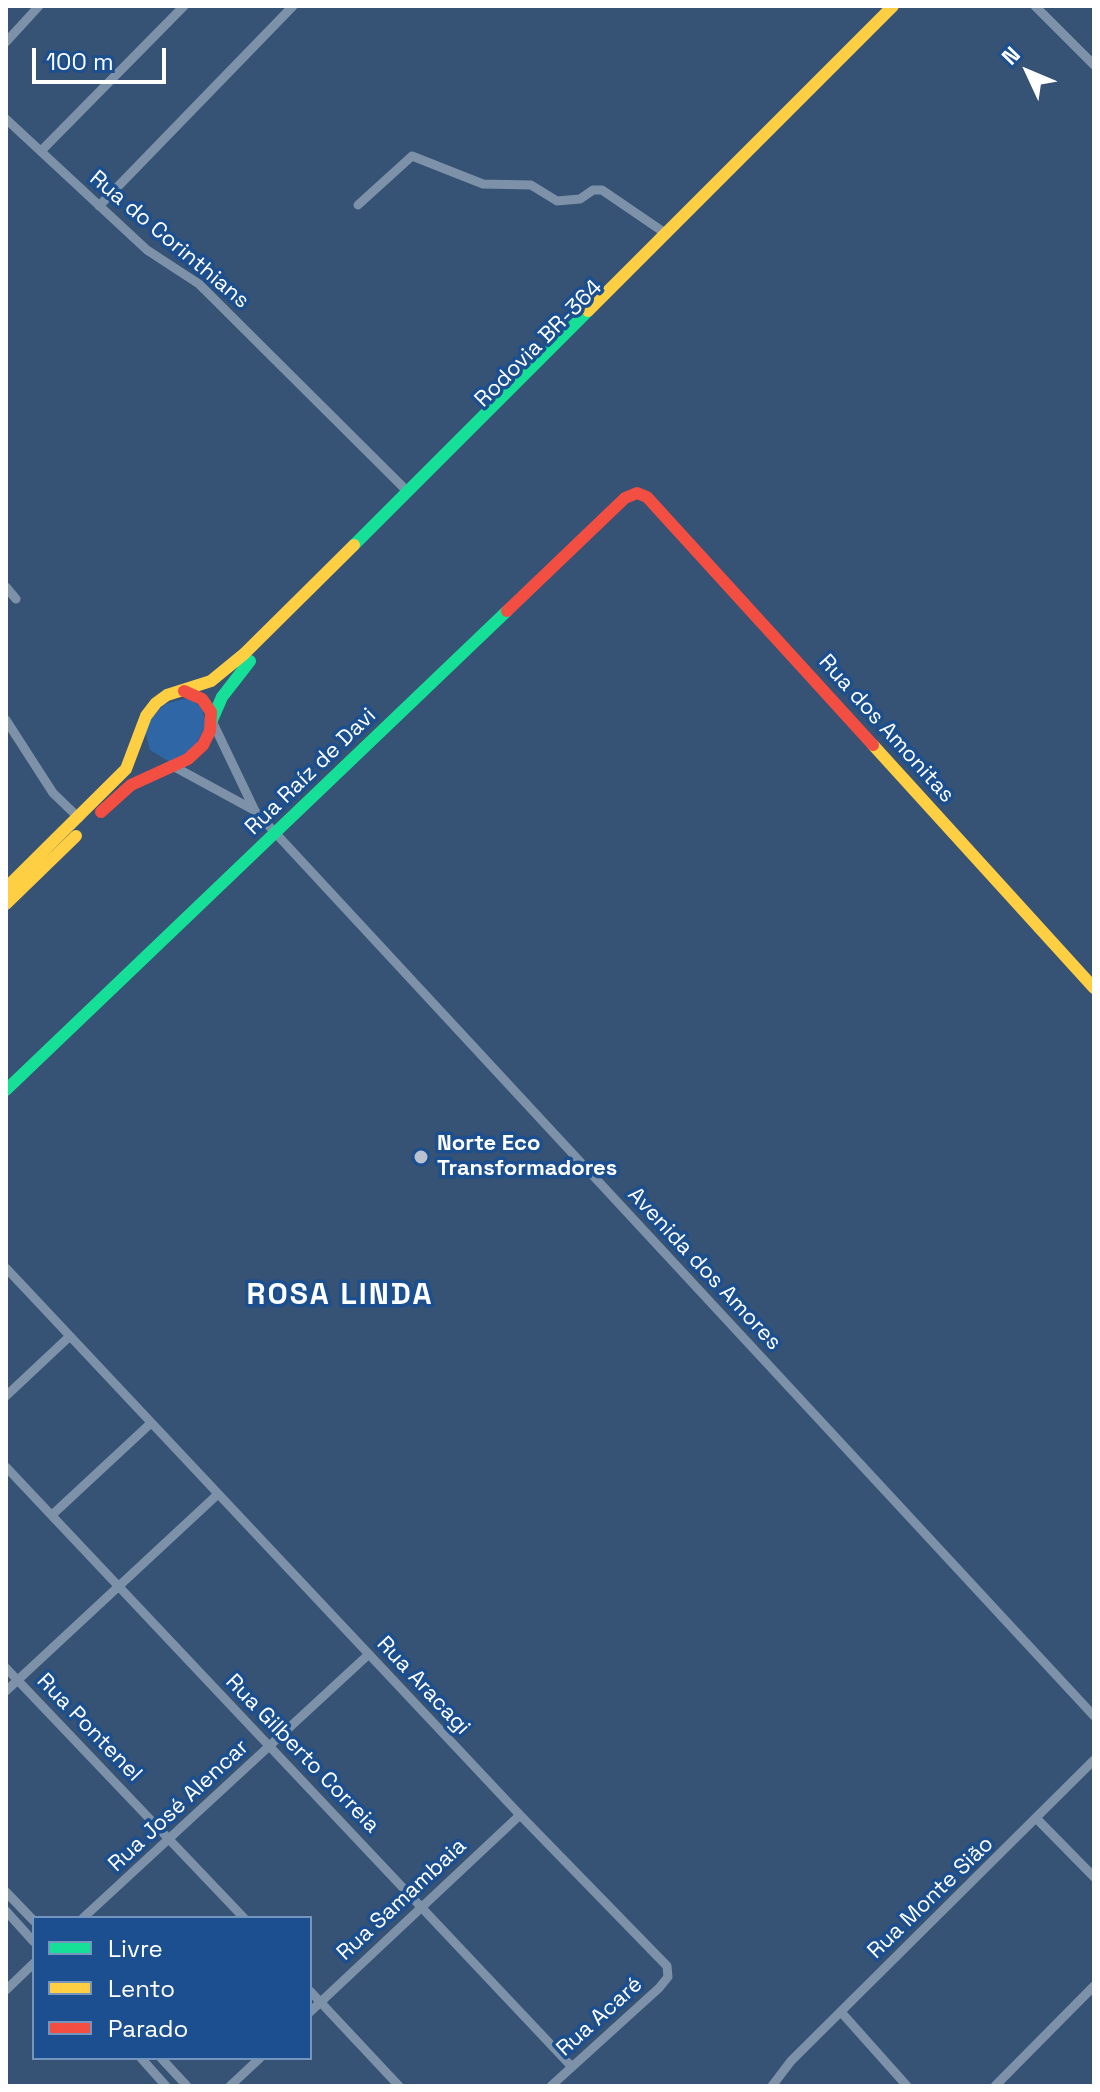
<!DOCTYPE html>
<meta charset="utf-8">
<style>
body{margin:0}
#map{position:relative;width:1100px;height:2092px;overflow:hidden;background:#365274;font-family:"Space Grotesk",sans-serif}
canvas{display:block}
.frame{position:absolute;inset:0;border:8px solid #fff;pointer-events:none}
.legend{position:absolute;left:32px;top:1916px;width:280px;height:144px;box-sizing:border-box;background:#1b4f8f;border:2px solid #7695bc;margin:0;padding:10px 14px;list-style:none;font-size:24px;color:#fff}
.legend li{display:flex;align-items:center;gap:16px;height:40px}
.legend b{width:40px;border:2px solid #7695bc}
.north{position:absolute;left:988px;top:32px;width:80px;height:80px;-webkit-text-stroke:6px #1b4f8f;paint-order:stroke;rotate:314deg;font-size:22px;font-weight:700;line-height:32px;text-align:center;color:#fff}
.north::after{content:'';display:block;margin:auto;width:28px;height:36px;background:#fff;clip-path:polygon(50% 0,100% 100%,50% 72%,0 100%)}
.scale{position:absolute;left:32px;top:48px;width:134px;height:36px;box-sizing:border-box;border:4px solid #fff;border-top:0;padding-left:10px;font-size:24px;line-height:28px;white-space:nowrap;color:#fff;-webkit-text-stroke:6px #1b4f8f;paint-order:stroke}
</style>
<div id="map">
<canvas width="1100" height="2092"></canvas>
<div class="frame"></div>
<ul class="legend">
<li><b style="height:10px;background:#16e098"></b>Livre</li>
<li><b style="height:10px;background:#ffcf43"></b>Lento</li>
<li><b style="height:10px;background:#f24e42"></b>Parado</li>
</ul>
<div class="north">N</div>
<div class="scale">100 m</div>
</div>
<script>
const context = document.querySelector('canvas').getContext('2d');
context.lineJoin = 'round';
function paint(path, color) {
  context.fillStyle = color;
  context.fill(path, 'evenodd');
}
function shape(rows) {
  const path = new Path2D();
  for (const r of rows) {
    path.moveTo(r[0], r[1]);
    for (let i = 2; i < r.length; i += 2) path.lineTo(r[i], r[i + 1]);
  }
  return path;
}
function trace(path, color, width, dash) {
  context.strokeStyle = color;
  context.lineWidth = width;
  context.lineCap = dash ? 'butt' : 'round';
  context.setLineDash(dash || []);
  context.stroke(path);
}
function label(font, color, halo, rows, align = 'center') {
  context.font = font + ' "Space Grotesk",sans-serif';
  context.lineWidth = 7;
  context.setLineDash([]);
  context.textBaseline = 'middle';
  context.strokeStyle = halo;
  context.fillStyle = color;
  for (const [text, x, y, turn = 0] of rows) {
    context.save();
    context.translate(x, y);
    context.rotate((+turn || 0) * Math.PI / 180);
    context.textAlign = isNaN(turn) ? turn : align;
    if (halo) context.strokeText(text, 0, 0);
    context.fillText(text, 0, 0);
    context.restore();
  }
}
paint(shape([
 [183,699,191,699,202,708,206,725,192,752,170,762,150,750,145,731,149,720,165,704]
]), '#2f66a5');
trace(shape([
 [1035,6,1094,65],
 [6,42,39,6],
 [6,119,147,250,199,284,408,492],
 [41,151,184,6],
 [358,205,412,156,483,184,531,185,557,201,580,199,593,190,602,190,665,233],
 [99,206,293,6],
 [6,587,16,599],
 [6,720,53,793,79,818],
 [213,723,255,811,1094,1716],
 [171,765,252,809],
 [6,1268,520,1815,667,1966,668,1977,659,1988,551,2086],
 [6,1396,70,1336],
 [6,1467,572,2067],
 [52,1515,151,1423],
 [6,1668,244,1918],
 [6,1691,218,1494],
 [1037,1819,1094,1877],
 [6,1892,34,1921],
 [6,1911,34,1942],
 [83,1918,369,1654],
 [6,1990,34,1963],
 [310,1991,399,2086],
 [310,2012,520,1815],
 [841,2012,907,2086],
 [141,2058,166,2086],
 [161,2058,187,2086],
 [230,2086,260,2058],
 [772,2086,791,2061,1094,1760],
 [995,2086,1094,1986]
]), '#7d92a8', 9);
trace(shape([
 [354,545,588,311],
 [212,720,222,697,250,661],
 [6,1090,507,611]
]), '#16e098', 12);
trace(shape([
 [588,311,893,6],
 [873,745,1094,988],
 [6,888,126,769,146,716,156,703,167,695,211,681,244,654,354,545],
 [6,904,76,836]
]), '#ffcf43', 12);
trace(shape([
 [507,611,625,498,637,493,647,497,873,745],
 [101,812,131,785,188,759,203,745,210,731,211,712,202,699,184,691]
]), '#f24e42', 12);
for (const [x, y, r, color] of [
 [421,1157,8,"#b9c2ce"]
]) {
  const dot = new Path2D();
  dot.arc(x, y, r, 0, 2 * Math.PI);
  context.fillStyle = color;
  context.fill(dot);
  trace(dot, '#1b4f8f', 3);
}
label('22px', '#fff', '#1b4f8f', [
 ["Rua do Corinthians",169,240,40],
 ["Rodovia BR-364",539,344,-45],
 ["Rua dos Amonitas",886,729,48],
 ["Rua Raíz de Davi",311,772,-44],
 ["Avenida dos Amores",704,1269,47],
 ["Rua Aracagi",423,1686,47],
 ["Rua Pontenel",89,1728,46],
 ["Rua Gilberto Correia",302,1754,46],
 ["Rua José Alencar",179,1806,-43],
 ["Rua Monte Sião",931,1898,-44],
 ["Rua Samambaia",402,1900,-43],
 ["Rua Acaré",600,2017,-42]
]);
label('bold 22px', '#fff', '#1b4f8f', [
 ["Norte Eco",437,1144],
 ["Transformadores",437,1169]
], 'left');
context.letterSpacing = '2px';
label('bold 30px', '#fff', '#1b4f8f', [
 ["ROSA LINDA",340,1296]
]);
context.letterSpacing = '0px';
</script>
